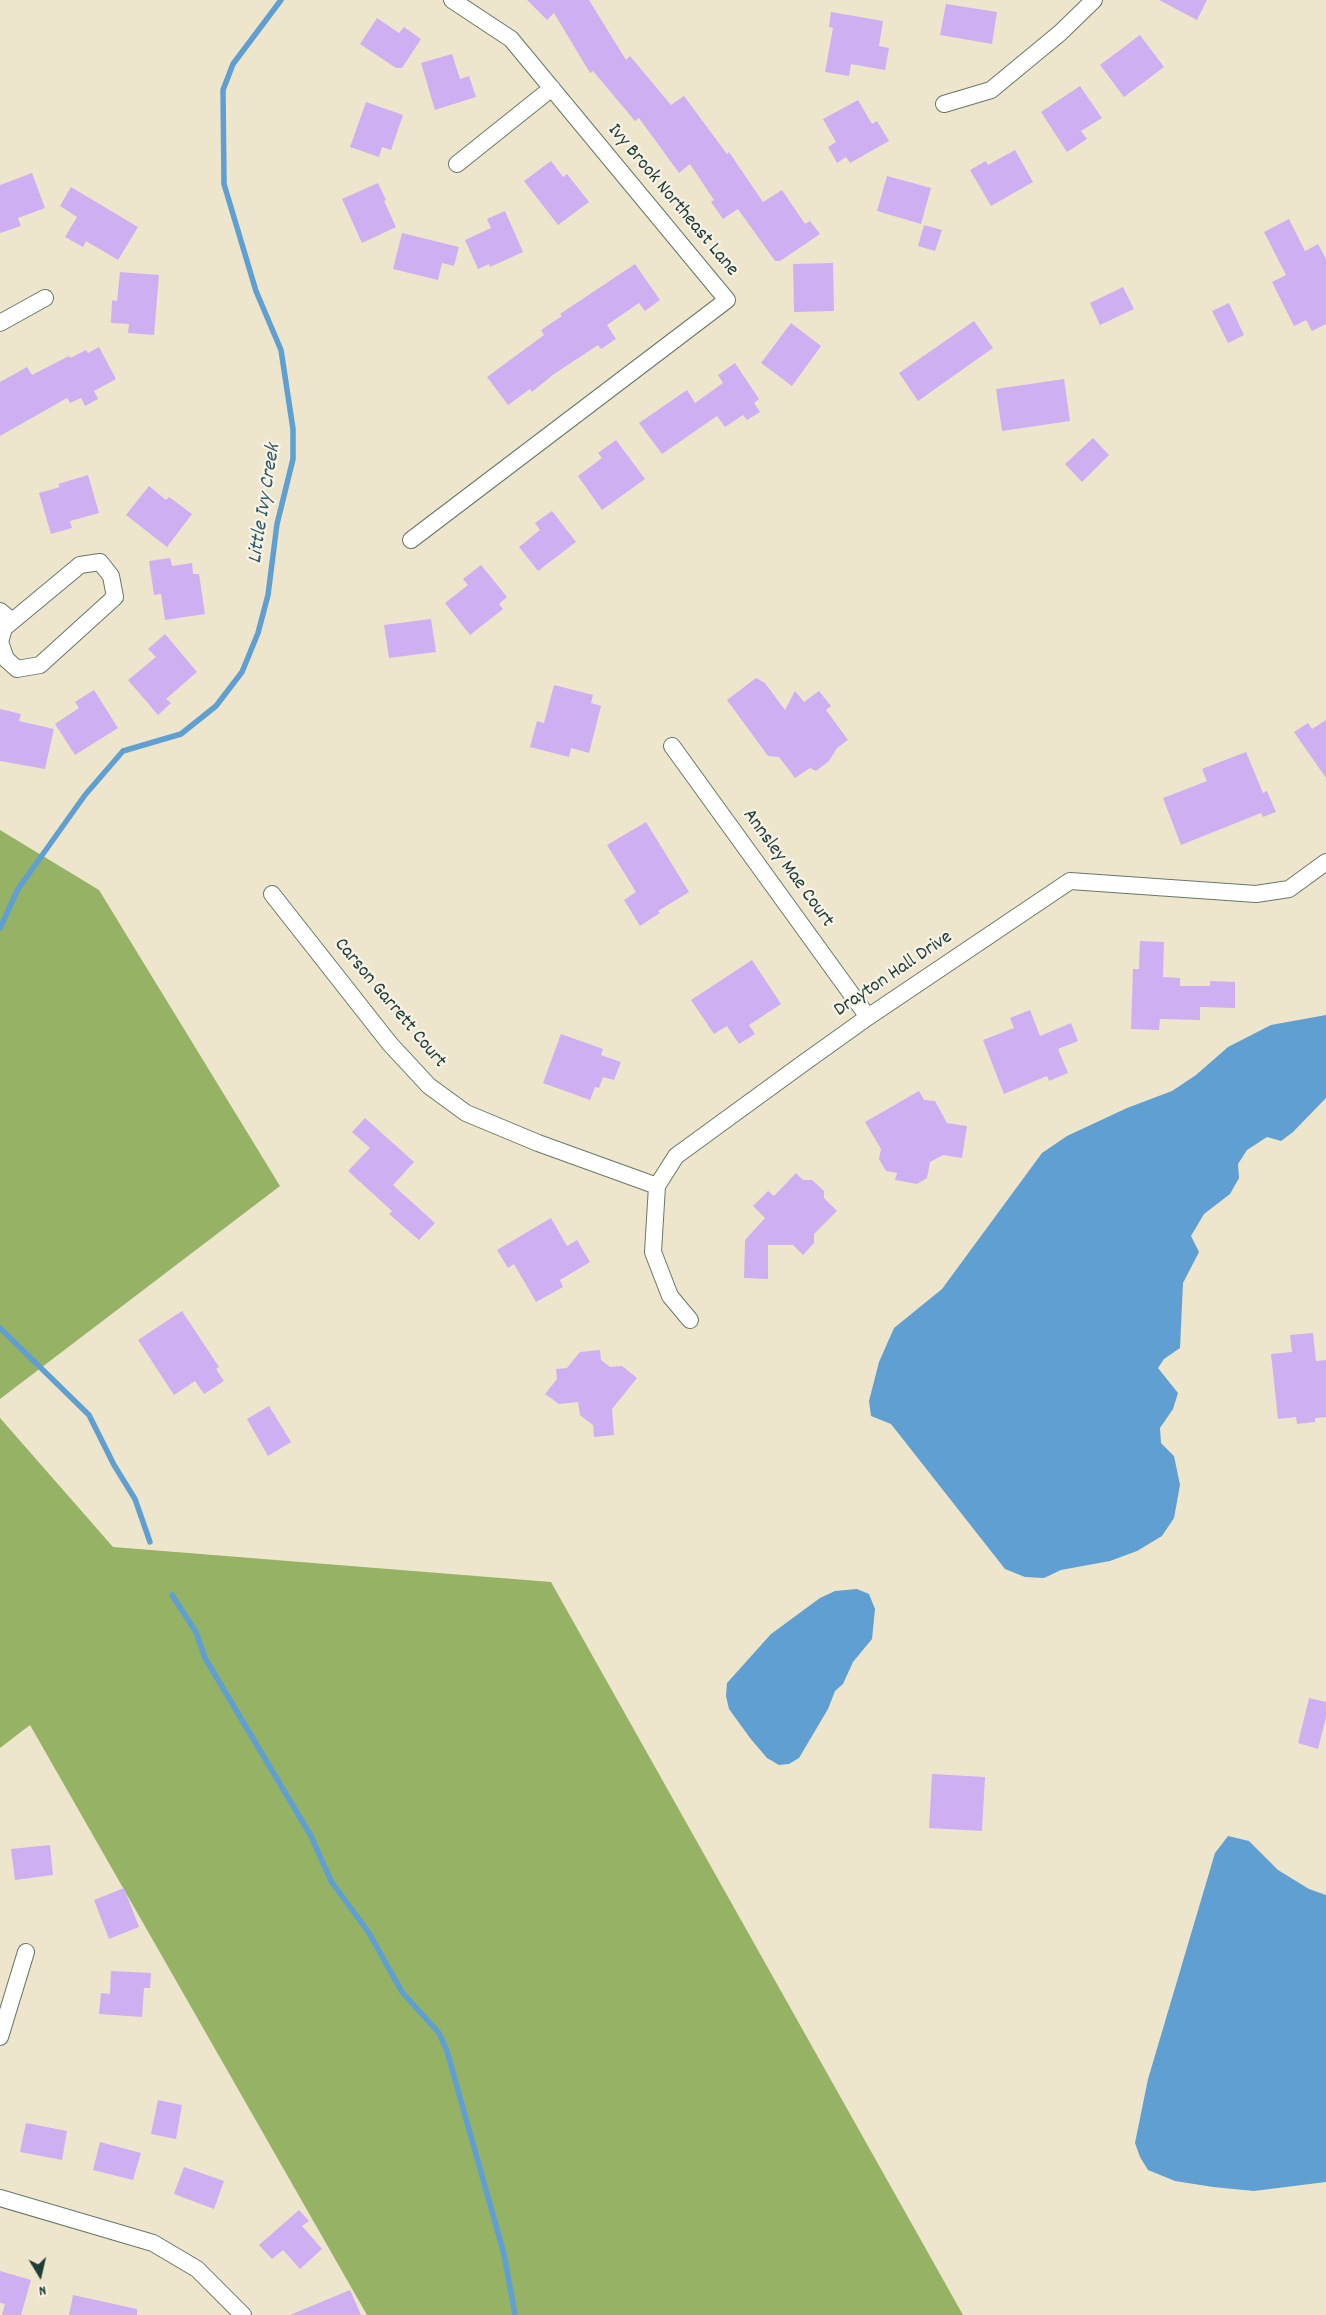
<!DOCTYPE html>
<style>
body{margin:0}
#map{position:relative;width:1326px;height:2315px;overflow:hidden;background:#eee6cc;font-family:Dekko,sans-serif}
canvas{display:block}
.north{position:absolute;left:15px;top:2250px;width:50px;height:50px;-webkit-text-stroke:4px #f7f3e8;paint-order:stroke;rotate:171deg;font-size:14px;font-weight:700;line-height:20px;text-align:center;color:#1f3d34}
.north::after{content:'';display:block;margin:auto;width:18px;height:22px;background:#1f3d34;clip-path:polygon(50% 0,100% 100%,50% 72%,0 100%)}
</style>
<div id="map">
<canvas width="1326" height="2315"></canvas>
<div class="north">N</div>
</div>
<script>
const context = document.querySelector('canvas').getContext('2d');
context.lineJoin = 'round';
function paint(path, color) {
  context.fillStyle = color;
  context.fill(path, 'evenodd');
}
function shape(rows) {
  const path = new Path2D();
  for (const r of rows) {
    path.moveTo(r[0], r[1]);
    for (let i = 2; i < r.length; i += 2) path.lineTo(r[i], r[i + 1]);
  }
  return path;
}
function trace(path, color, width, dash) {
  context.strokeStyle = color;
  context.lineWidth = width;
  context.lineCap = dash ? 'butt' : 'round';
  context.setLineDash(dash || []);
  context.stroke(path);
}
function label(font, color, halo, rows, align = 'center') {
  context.font = font + ' Dekko,sans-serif';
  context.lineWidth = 4.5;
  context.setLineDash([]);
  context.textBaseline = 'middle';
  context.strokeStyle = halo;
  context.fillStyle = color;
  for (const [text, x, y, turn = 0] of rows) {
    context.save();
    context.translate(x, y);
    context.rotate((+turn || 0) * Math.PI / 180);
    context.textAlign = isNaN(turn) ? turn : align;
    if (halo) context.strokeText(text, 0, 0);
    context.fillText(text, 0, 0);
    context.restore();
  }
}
paint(shape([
 [0,830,99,890,280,1186,0,1399],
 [0,1418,113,1547,551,1582,963,2315,367,2315,30,1725,0,1748]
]), '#95b265');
paint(shape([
 [1326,1015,1326,1098,1293,1132,1281,1141,1267,1137,1247,1150,1238,1164,1239,1178,1230,1194,1204,1214,1191,1236,1199,1252,1183,1283,1180,1348,1164,1359,1158,1368,1178,1393,1173,1409,1160,1428,1161,1443,1174,1456,1180,1485,1174,1518,1162,1536,1137,1551,1110,1561,1061,1570,1044,1578,1025,1577,1005,1569,891,1424,871,1416,869,1401,879,1362,894,1328,942,1289,1042,1153,1067,1136,1127,1108,1172,1091,1196,1075,1228,1047,1271,1025],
 [857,1589,869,1594,875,1609,872,1639,853,1662,843,1684,835,1691,828,1709,799,1758,789,1764,779,1765,767,1758,750,1738,729,1709,726,1696,727,1683,771,1634,820,1598,835,1591],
 [1228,1836,1249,1841,1278,1870,1309,1889,1326,1895,1326,2182,1254,2191,1213,2187,1175,2181,1148,2170,1140,2157,1135,2143,1148,2079,1215,1853]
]), '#609fd2');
trace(shape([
 [0,928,18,889,85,795,123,751,181,734,216,706,242,672,258,633,268,595,277,524,293,459,293,429,281,350,256,291,224,184,223,90,233,64,281,0],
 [0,1328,89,1415,114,1465,135,1499,150,1542],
 [172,1595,196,1632,205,1658,311,1836,331,1881,369,1933,402,1992,439,2033,447,2051,504,2254,515,2315]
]), '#609fd2', 5.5);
paint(shape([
 [527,0,589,0,626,60,630,56,671,105,684,96,727,154,729,152,763,202,782,190,805,224,810,221,820,234,780,261,775,261,738,209,723,219,711,202,714,200,690,164,679,173,639,118,635,121,593,71,590,73,554,13,547,20],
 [1159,0,1207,0,1197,20],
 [946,4,997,12,992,44,940,35],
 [831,12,883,21,879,46,889,48,885,70,851,64,849,76,825,72,833,28,829,27],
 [377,18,399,33,404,27,421,39,402,68,396,68,360,44],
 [1140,35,1164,67,1124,97,1100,65],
 [452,54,460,79,469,76,476,97,435,110,421,63],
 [1080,86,1102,118,1081,131,1087,139,1067,152,1041,112],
 [858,100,872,124,877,121,889,141,850,163,846,157,837,163,828,147,836,142,823,119],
 [366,102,403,115,391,150,382,147,379,157,350,147],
 [1015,150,1033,182,991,206,970,170,986,161,988,165],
 [551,161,563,177,567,174,589,202,558,225,524,181],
 [32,173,45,208,18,218,21,226,0,233,0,185],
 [887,176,931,188,921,224,877,211],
 [378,183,386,200,384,201,396,227,362,243,342,199],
 [71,187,138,227,118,260,86,241,83,247,65,237,77,217,60,206],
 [505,211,523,252,490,267,489,264,478,269,465,240,491,228,487,219],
 [1289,219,1305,251,1318,244,1326,259,1326,324,1312,331,1306,320,1294,326,1272,282,1286,275,1264,232],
 [924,225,942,230,935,251,918,246],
 [402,233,459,247,454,266,442,263,438,280,393,269],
 [833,263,834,311,794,312,793,264],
 [635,264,660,300,645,311,639,303,607,325,616,339,601,349,598,345,554,374,532,392,530,389,508,405,487,377,544,335,541,330,562,316,560,314],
 [120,272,159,275,154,335,128,333,129,324,111,323,112,300,117,301],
 [1123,287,1134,309,1100,325,1090,303],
 [1229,303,1244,335,1228,343,1212,311],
 [974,321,993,348,918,401,899,373],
 [791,323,821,346,792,386,761,363],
 [99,347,116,379,94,391,98,399,85,406,81,398,70,403,67,398,0,436,0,382,27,367,32,375,69,356,70,358,86,350,88,353],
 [735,363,759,399,754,403,760,412,747,420,743,415,725,427,717,416,662,454,639,423,687,390,695,403,723,383,718,375],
 [1064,379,1070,421,1002,431,996,389],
 [1093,438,1109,455,1082,482,1065,464],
 [616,440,645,479,602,510,578,476,602,458,598,453],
 [88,475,99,513,70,521,72,528,51,534,39,493,60,487,58,484],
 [149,486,166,500,169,497,192,514,167,547,126,515],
 [552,511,576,542,538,571,519,547,540,530,535,523],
 [170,558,172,566,192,563,193,574,199,574,205,614,165,620,161,594,154,595,149,561],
 [481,565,507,597,499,604,503,609,470,635,445,603,468,585,463,579],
 [431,619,436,652,389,658,384,625],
 [165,634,197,672,166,699,171,703,158,715,128,680,156,657,148,649],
 [756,678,765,683,785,710,795,691,804,702,819,691,831,706,826,710,848,740,837,748,829,761,816,771,810,768,795,778,779,757,768,756,727,700],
 [554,685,593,695,591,703,601,706,589,753,571,748,569,757,530,747,537,721,544,723],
 [94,690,118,728,75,755,55,724,79,708,75,702],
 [0,709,21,714,19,721,54,729,45,769,0,761],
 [1326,720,1326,778,1294,732,1308,723,1312,729],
 [1246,752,1263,793,1267,791,1276,812,1263,817,1261,813,1181,845,1163,798,1207,781,1202,769],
 [646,822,689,892,658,911,660,913,640,926,624,900,636,892,607,845],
 [1140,941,1164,942,1163,977,1180,978,1180,986,1210,986,1210,981,1235,982,1235,1008,1200,1007,1200,1020,1160,1019,1159,1030,1131,1029,1133,969,1139,969],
 [752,960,781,1004,749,1025,755,1034,739,1044,727,1026,714,1034,691,1000],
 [1030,1010,1040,1036,1071,1023,1078,1041,1058,1049,1068,1073,1049,1081,1047,1076,1004,1094,983,1040,1014,1028,1010,1018],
 [561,1034,603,1049,601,1055,621,1062,614,1080,603,1077,599,1088,595,1087,590,1100,543,1083],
 [919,1091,924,1100,935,1101,947,1123,967,1126,962,1158,943,1155,930,1162,927,1178,917,1184,895,1180,897,1173,886,1171,879,1159,881,1149,865,1122],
 [365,1118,414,1162,393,1185,435,1223,419,1240,389,1214,392,1211,348,1171,370,1148,352,1132],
 [796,1173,803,1180,812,1180,824,1191,824,1198,837,1211,814,1234,814,1243,803,1255,793,1245,768,1245,768,1279,744,1278,745,1240,765,1218,753,1206,768,1191,774,1196],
 [551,1218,567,1246,577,1240,590,1262,560,1280,563,1287,536,1302,514,1264,508,1268,497,1250],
 [182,1311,219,1367,216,1369,224,1381,204,1394,195,1381,174,1395,138,1340],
 [1313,1333,1316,1361,1326,1360,1326,1417,1315,1418,1315,1422,1297,1424,1296,1417,1278,1419,1271,1354,1292,1352,1290,1335],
 [600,1350,601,1360,610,1367,622,1366,637,1378,612,1409,614,1435,594,1437,593,1425,580,1415,578,1402,559,1404,545,1394,557,1379,556,1369,567,1368,580,1352],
 [269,1406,291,1442,268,1456,247,1419],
 [1309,1698,1326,1702,1326,1717,1318,1749,1298,1743],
 [932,1774,985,1777,982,1831,929,1828],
 [50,1845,53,1875,15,1880,11,1849],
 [124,1888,139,1927,109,1939,94,1900],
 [111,1971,151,1973,150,1988,144,1988,142,2017,99,2014,101,1993,110,1994],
 [158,2100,182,2105,176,2139,151,2134],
 [26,2123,67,2131,62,2160,20,2152],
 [100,2142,141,2153,133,2180,93,2170],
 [184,2167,224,2181,214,2209,174,2194],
 [299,2210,309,2221,302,2226,322,2249,300,2269,283,2250,272,2259,259,2245],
 [0,2271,31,2280,21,2315,2,2315,5,2304,0,2303],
 [350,2290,361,2315,290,2315],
 [73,2295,137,2309,137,2315,69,2315]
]), '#ceaff1');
const street = shape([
 [944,104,991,90,1060,33,1094,0],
 [457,164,552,88],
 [0,323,45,298],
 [411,540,727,300,511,39,452,0],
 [100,562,111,576,115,597,40,665,17,669,6,659,0,642,4,628,80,565,100,562],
 [0,611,12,621],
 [672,746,868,1017],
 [272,894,390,1044,429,1086,466,1113,538,1143,657,1186],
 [690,1320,670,1296,653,1252,657,1186,676,1156,805,1062,868,1017,1070,881,1256,894,1289,889,1326,862],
 [0,2037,26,1952],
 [0,2198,153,2243,197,2269,243,2315]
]);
trace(street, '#677869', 18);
trace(street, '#fff', 16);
label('20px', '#1f3d34', '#f7f3e8', [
 ["Ivy Brook Northeast Lane",672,201,50],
 ["Annsley Mae Court",787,869,54],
 ["Drayton Hall Drive",894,975,-34],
 ["Carson Garrett Court",389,1004,50]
]);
label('italic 21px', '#325a63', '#f7f3e8', [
 ["Little Ivy Creek",266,504,-81]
]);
</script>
